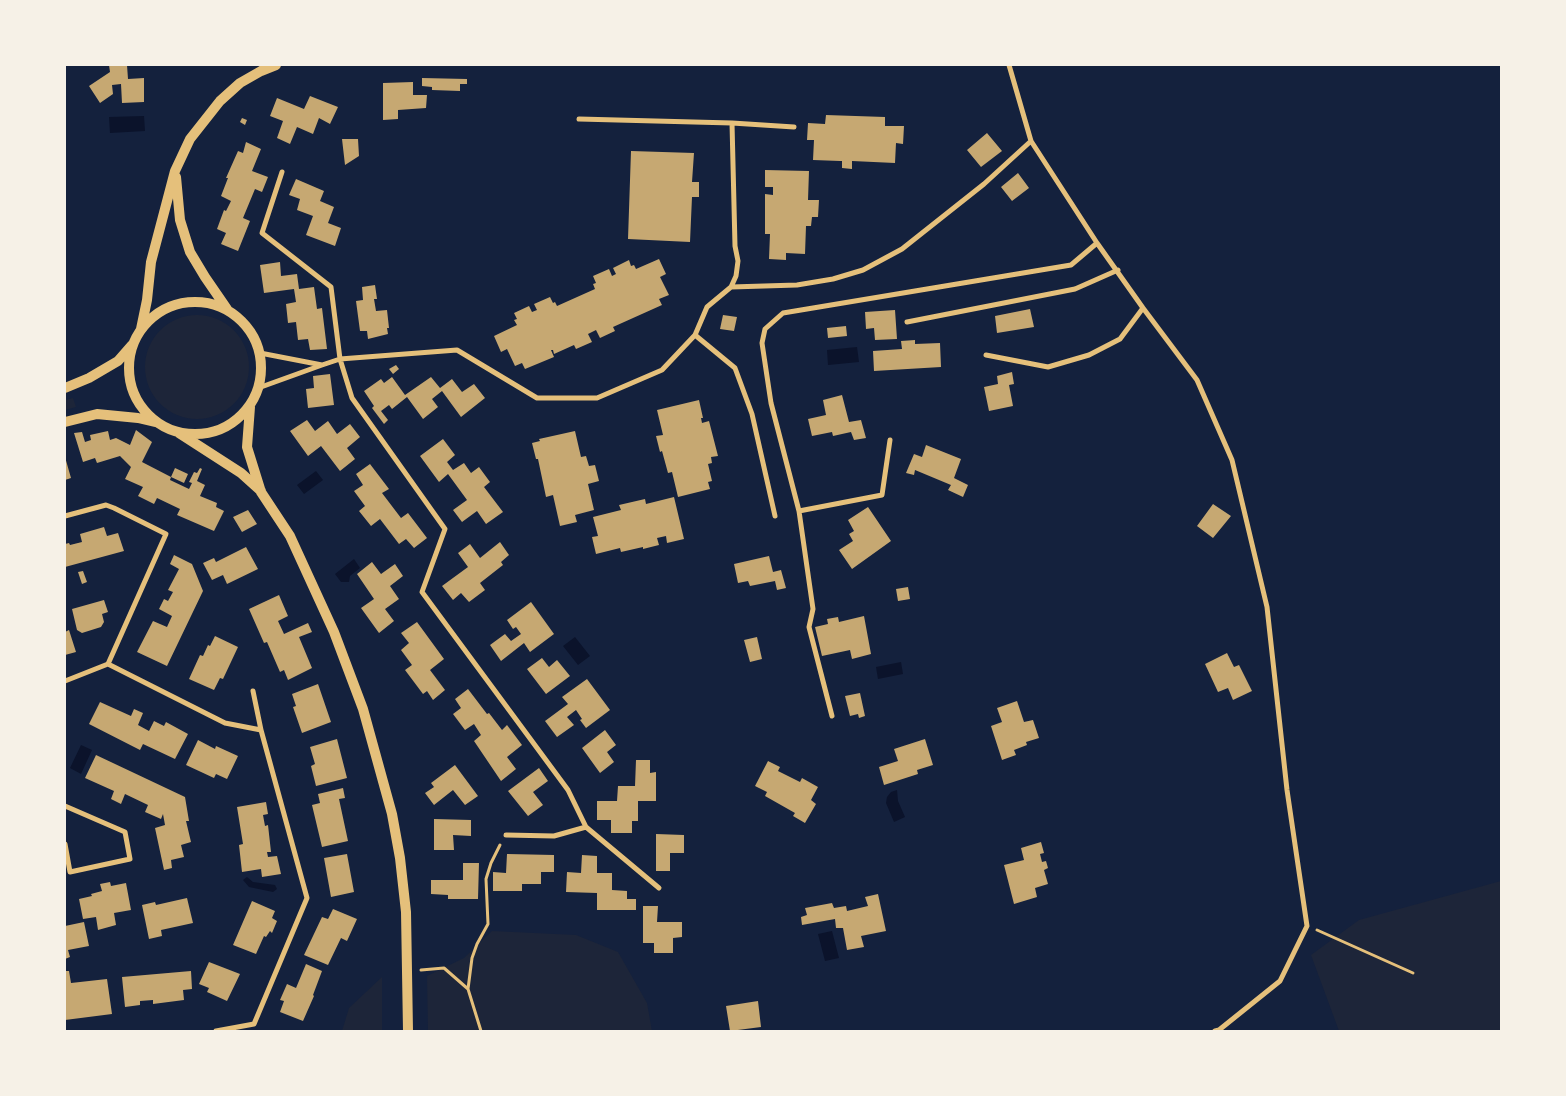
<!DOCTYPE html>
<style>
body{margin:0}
#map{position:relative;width:1566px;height:1096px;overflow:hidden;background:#14213d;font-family:"Roboto Serif",serif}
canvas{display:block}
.frame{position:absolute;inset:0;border:66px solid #f6f1e7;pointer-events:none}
</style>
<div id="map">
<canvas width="1566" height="1096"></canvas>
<div class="frame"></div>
</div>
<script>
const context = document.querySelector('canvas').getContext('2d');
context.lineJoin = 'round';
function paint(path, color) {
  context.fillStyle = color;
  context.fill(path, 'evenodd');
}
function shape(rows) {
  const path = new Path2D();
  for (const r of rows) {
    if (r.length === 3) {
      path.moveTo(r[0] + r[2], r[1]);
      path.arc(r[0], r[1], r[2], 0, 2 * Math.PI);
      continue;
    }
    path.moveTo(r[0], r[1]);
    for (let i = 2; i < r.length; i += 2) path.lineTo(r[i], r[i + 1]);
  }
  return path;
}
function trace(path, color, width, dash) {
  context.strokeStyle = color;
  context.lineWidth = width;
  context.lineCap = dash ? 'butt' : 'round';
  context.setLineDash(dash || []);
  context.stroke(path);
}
paint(shape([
 [197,367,52],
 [73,398,76,407,65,410,65,400],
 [1501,881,1501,1031,1339,1031,1311,955,1359,920],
 [492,931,576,935,618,952,647,1003,652,1031,428,1031,427,976,464,958],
 [382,977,382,1031,342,1031,349,1008]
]), '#1d2539');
paint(shape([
 [144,116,145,131,110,133,109,117],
 [857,347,859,362,828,365,827,350],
 [316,471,323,480,304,494,297,485],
 [354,559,360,568,350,576,349,582,341,582,335,574],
 [575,637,590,656,578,665,563,646],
 [901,662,903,674,878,679,876,667],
 [81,745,92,750,81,774,70,768],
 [897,790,898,801,905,817,894,822,886,803,887,797,891,792],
 [247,877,253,882,275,885,277,889,273,892,249,887,243,880],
 [832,931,839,958,825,961,818,934]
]), '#0b132b');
paint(shape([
 [109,65,127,65,128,79,144,78,144,102,122,103,121,84,112,85,113,94,100,103,89,86,110,72],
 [422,78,467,79,467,84,460,84,460,91,432,90,432,87,422,86],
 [413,82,413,95,427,95,426,108,398,110,398,119,383,120,383,83],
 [310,96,338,107,330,124,319,118,313,134,297,127,290,144,277,138,283,121,270,116,277,98,304,109],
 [826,115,885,117,885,126,904,126,903,144,896,143,895,163,852,161,852,169,842,168,842,161,840,161,813,160,814,140,807,140,808,123,825,124],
 [242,118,247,120,245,125,240,122],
 [987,133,1002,151,981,167,967,150],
 [342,139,358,139,359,156,345,165],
 [246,142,261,149,252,171,268,177,262,192,255,189,243,218,250,221,238,251,221,244,226,233,217,229,224,210,226,211,231,201,221,196,228,178,226,178,238,151,243,153],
 [631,151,694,153,692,182,699,182,699,197,692,197,690,242,628,239],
 [765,170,809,171,808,200,819,200,818,217,812,217,811,226,806,226,805,254,786,253,786,260,769,259,770,234,765,234,765,194,773,195,773,187,765,187],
 [1018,173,1029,188,1012,201,1001,187],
 [296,179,324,191,320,201,334,207,328,223,341,228,335,246,306,235,313,216,297,210,300,199,289,195],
 [659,259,666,274,660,277,669,295,659,299,662,305,613,327,615,331,600,338,596,330,588,334,592,342,576,349,574,345,554,354,553,350,551,350,554,357,525,369,522,363,515,366,507,349,501,352,494,336,517,325,514,320,517,319,514,313,529,306,532,312,537,310,534,304,550,297,553,303,555,302,557,306,595,289,593,284,596,283,593,276,609,269,612,276,616,274,613,268,629,260,631,266,634,265,636,269],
 [280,262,281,276,297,274,299,289,314,287,317,309,322,308,327,349,310,350,308,339,298,340,296,322,288,323,286,304,296,302,294,289,264,293,260,265],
 [375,285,377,299,374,299,376,311,387,310,389,328,387,328,388,334,368,339,367,331,360,331,356,301,363,300,362,287],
 [1030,309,1034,327,997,333,995,316],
 [895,310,897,339,875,340,874,328,866,329,865,312],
 [723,315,737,317,734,331,720,329],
 [846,326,847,336,828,338,827,328],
 [915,340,915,344,940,343,941,367,874,371,873,351,902,349,901,341],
 [396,365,399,369,393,374,389,369],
 [1012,372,1014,384,1009,385,1013,406,989,411,984,387,998,384,997,376],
 [330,374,334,405,308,408,306,389,314,388,313,376],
 [392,377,405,395,431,377,440,388,452,379,462,392,474,384,485,398,461,417,442,391,432,399,438,407,423,419,407,397,392,409,389,405,381,411,388,420,384,424,372,408,374,406,364,391,381,379,384,383],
 [842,395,849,422,861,420,866,438,854,440,851,432,833,436,832,432,812,436,808,419,826,415,823,400],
 [699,400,703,418,701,418,702,423,709,421,718,456,711,457,712,463,708,464,712,481,708,482,710,489,678,497,672,472,668,473,662,451,660,452,656,436,663,435,657,410],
 [307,420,315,431,328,421,337,434,350,424,360,437,347,448,355,459,340,471,321,446,308,456,290,431],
 [136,430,152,442,142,462,171,477,170,480,189,489,192,483,189,482,194,472,197,473,200,468,202,469,197,481,205,485,200,496,217,503,216,507,224,511,214,531,177,515,180,509,157,498,154,504,138,496,143,487,125,479,131,467,120,456,97,463,95,458,83,462,74,433,82,432,85,442,91,440,90,435,108,431,110,440,116,438,130,445],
 [575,431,581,457,586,456,589,466,595,465,599,481,588,484,594,510,575,515,577,522,560,526,553,495,546,497,538,459,536,459,532,443,540,441,539,439],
 [443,439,455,455,447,462,453,470,464,463,471,473,479,467,490,482,484,487,503,512,486,524,477,511,462,522,453,510,467,500,448,474,439,482,420,456],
 [926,445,961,459,954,478,968,485,963,497,948,490,951,485,915,470,914,475,906,473,914,454,922,457],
 [65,457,71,478,65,480],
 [370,464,389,489,382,493,401,518,408,513,427,538,414,548,406,539,399,544,380,519,371,526,359,511,365,506,354,491,363,485,356,474],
 [175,468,188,474,184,483,171,477],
 [674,497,684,539,667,543,666,536,657,538,659,545,643,549,643,547,621,552,620,548,596,554,592,537,598,536,593,517,621,510,619,505,645,499,646,504],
 [1213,504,1231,516,1213,538,1197,526],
 [868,507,891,541,852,569,839,550,853,541,849,534,854,531,848,520],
 [248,510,257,524,242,532,233,517],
 [104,527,107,536,118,533,124,551,65,567,65,544,69,543,70,545,82,542,80,534],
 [500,542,509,555,501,562,503,565,480,583,485,590,469,602,461,593,453,600,442,586,468,567,458,553,470,544,480,558],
 [246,547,258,569,227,584,223,575,212,580,203,563,214,558,216,562],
 [174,555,192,564,203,591,167,666,137,652,153,621,167,627,172,616,159,609,164,599,168,601,173,592,168,590,179,569,170,564],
 [769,556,773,572,781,570,786,588,777,590,775,581,750,586,748,581,738,583,734,564],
 [372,562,381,574,395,564,403,576,390,586,399,599,385,609,394,621,379,633,361,608,374,599,357,574],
 [83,571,87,582,82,584,78,572],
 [908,587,910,599,898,601,896,589],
 [279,595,288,616,278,621,284,634,308,623,312,632,299,637,312,668,288,680,284,670,280,672,267,642,264,643,249,609],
 [104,600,108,612,102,614,104,622,101,627,82,633,77,630,72,609],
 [531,602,554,634,530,652,524,643,501,661,490,645,505,634,511,641,521,634,516,627,513,629,507,620],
 [864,616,871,654,852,659,850,650,822,656,815,627,828,624,827,619,838,617,839,622],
 [417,622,444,659,430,670,445,690,433,700,427,691,423,694,405,670,412,665,401,650,409,643,401,633],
 [69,630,76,652,65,655,65,632],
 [215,636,238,647,223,679,220,678,214,690,189,679,200,655,203,656,208,645,210,646],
 [757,637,762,659,750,662,744,640],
 [1227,653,1234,667,1239,665,1252,691,1233,700,1228,688,1218,692,1205,664],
 [542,658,549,667,557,660,570,676,546,694,527,669],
 [587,679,610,710,586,728,580,720,582,719,576,710,567,717,574,725,557,737,545,721,568,704,562,697],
 [318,684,331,722,302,733,293,707,296,706,292,694],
 [468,689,487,714,489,713,502,730,507,725,522,745,507,757,516,769,501,781,474,741,481,735,474,724,465,730,453,714,461,708,455,699],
 [860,693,865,716,859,718,858,714,850,716,845,696],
 [1017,701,1024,722,1033,720,1039,738,1026,742,1027,745,1014,750,1016,755,1002,760,991,726,1002,722,997,708],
 [100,702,131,716,134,709,143,713,138,725,149,731,154,721,164,726,166,722,188,734,175,759,143,744,140,750,89,724],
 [605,730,616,745,607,752,614,762,600,773,582,748],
 [337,739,347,778,316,786,311,766,315,764,310,747],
 [925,739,933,765,917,770,918,774,884,785,879,767,898,761,894,749],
 [198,740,215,749,216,746,238,756,227,779,216,774,214,778,186,765],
 [96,755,185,797,189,821,186,821,191,842,181,845,184,857,171,860,172,868,164,870,155,828,165,825,163,814,161,819,145,812,148,805,125,794,121,804,111,799,114,791,85,778],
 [636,760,650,760,650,773,656,772,656,801,638,801,638,821,632,821,632,833,611,833,611,820,597,820,597,801,617,801,618,786,635,786],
 [768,761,780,767,778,771,800,782,802,778,818,787,811,800,816,804,805,823,793,816,795,813,765,796,767,792,755,786],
 [455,765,478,796,465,805,453,790,434,805,425,793,434,787,431,783],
 [539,768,548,781,533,792,543,805,528,816,508,791],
 [343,788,345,798,339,799,348,841,322,847,312,805,320,803,318,794],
 [266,802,268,814,263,815,265,826,268,825,271,852,267,852,268,857,277,856,281,874,262,877,261,869,242,872,239,845,243,844,237,807],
 [434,819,471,820,471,836,453,835,454,850,434,850],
 [656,834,684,835,684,853,670,853,670,871,656,871],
 [1041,842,1044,853,1040,854,1042,862,1046,861,1048,868,1044,870,1048,884,1035,888,1037,897,1014,904,1004,865,1024,860,1021,848],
 [347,854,354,892,331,897,324,858],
 [507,854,554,855,554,872,541,872,541,884,522,884,522,891,493,891,493,872,506,873],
 [582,855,597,856,597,873,612,873,612,890,627,891,627,899,636,899,636,910,597,910,597,893,566,892,567,872,581,873],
 [463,863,479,863,478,899,448,899,448,895,431,894,431,880,463,880],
 [110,882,111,886,126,883,131,910,114,913,116,925,98,930,96,917,83,919,79,899,92,896,91,894,102,891,100,884],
 [878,894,886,931,861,936,864,947,847,950,843,928,836,928,835,919,802,925,801,917,807,915,805,908,832,903,834,908,846,906,847,911,868,906,865,897],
 [187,898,193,923,161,930,162,936,149,939,142,905,155,902,156,905],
 [252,901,275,911,272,918,277,921,272,933,270,931,266,937,264,936,256,954,233,945],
 [643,906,658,906,657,922,682,922,682,937,673,938,673,953,654,953,654,943,643,943],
 [333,909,357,919,347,941,341,938,328,965,304,955,322,917,328,919],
 [84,922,89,946,68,950,70,957,65,959,65,926],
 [209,962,240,974,227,1001,207,992,209,988,199,984],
 [306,964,322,971,313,995,314,996,303,1021,280,1012,284,1001,280,1000,287,984,296,988],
 [65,971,69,971,71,983,107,979,112,1014,65,1020],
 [191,971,192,989,183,990,184,1000,153,1004,153,1000,140,1001,140,1005,125,1007,122,977],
 [758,1001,761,1027,730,1031,726,1006]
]), '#c6a872');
trace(shape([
 [1317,930,1413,973],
 [421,970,444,968,468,989,481,1031],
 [468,989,472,958,477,944,488,924,486,879,491,863,500,845]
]), '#e5c07b', 3);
trace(shape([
 [1009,65,1031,141,1097,243,1143,308,1197,380,1232,460,1267,607,1287,790,1307,926,1280,981,1219,1030,1215,1031],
 [579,119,732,123,735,246,738,261,736,276,731,287],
 [732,123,794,127],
 [282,172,262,233,331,287,340,359,352,398,445,529,422,592,568,790,586,827,659,888],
 [907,322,1075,289,1118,270],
 [695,335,735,368,752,414,775,516],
 [260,353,322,365,261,387],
 [986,355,1048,367,1089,355,1120,339,1143,308],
 [322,365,340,359,457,350,537,398,597,398,662,370,695,335,707,307,731,287,797,285,833,279,863,270,902,249,984,184,1031,141],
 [799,511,882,495,890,440],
 [65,516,106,505,114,508,166,534,108,664,225,723,261,730,307,898,254,1024,216,1031],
 [65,681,108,664],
 [253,691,261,730],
 [832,716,809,627,813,609,799,511,771,403,762,343,765,329,783,313,1071,265,1097,243],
 [65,806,125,832,130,859,70,872,65,844],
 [506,835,554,836,586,827]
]), '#e5c07b', 5);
trace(shape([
 [176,177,180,220,190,252,205,277,227,309],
 [195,368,66],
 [141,329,147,300,151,262,175,171,190,139,220,101,240,83,261,71,276,65],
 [65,388,89,378,118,361,132,345],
 [250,407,247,447,261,492,290,536,334,632,363,709,392,814,400,858,406,912,408,1031],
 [65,422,97,414,138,418,155,422],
 [179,433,241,473,261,491]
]), '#e5c07b', 10);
</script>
